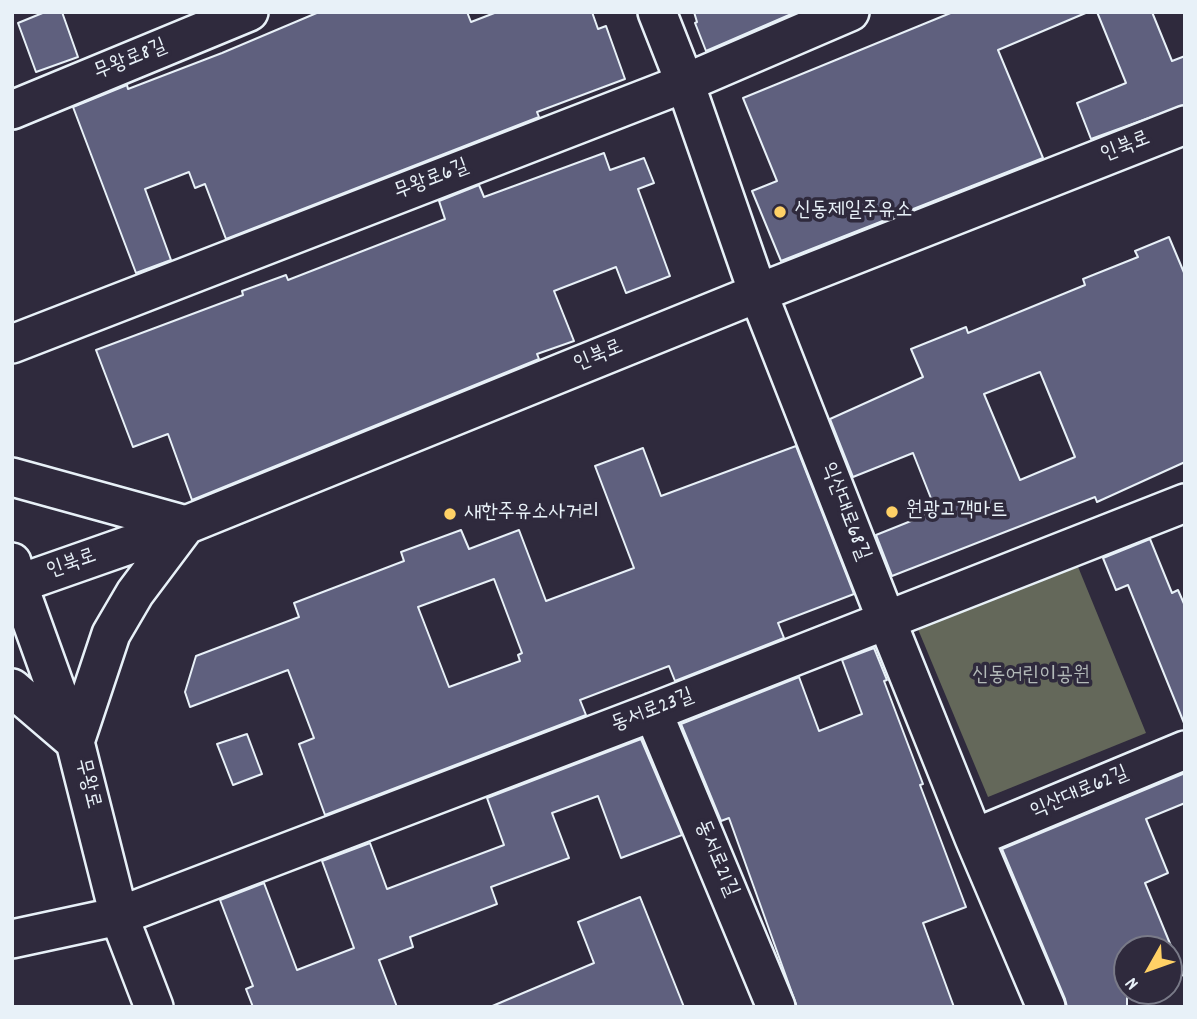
<!DOCTYPE html>
<meta charset="utf-8">
<style>
body{margin:0}
#map{position:relative;width:1197px;height:1019px;overflow:hidden;background:#2f2a3d;font-family:Dekko,sans-serif}
canvas{display:block}
.frame{position:absolute;inset:0;border:14px solid #e8f1f8;pointer-events:none}
.north{position:absolute;left:1113px;top:935px;width:70px;height:70px;box-sizing:border-box;background:#2f2a3d;border:2px solid #797a88;border-radius:50%;rotate:230deg;font-size:19px;font-weight:700;line-height:28px;text-align:center;color:#e8f1f8}
.north::after{content:'';display:block;margin:auto;width:24px;height:32px;background:#ffd166;clip-path:polygon(50% 0,100% 100%,50% 72%,0 100%)}
</style>
<div id="map">
<canvas width="1197" height="1019"></canvas>
<div class="frame"></div>
<div class="north">N</div>
</div>
<script>
const context = document.querySelector('canvas').getContext('2d');
context.lineJoin = 'round';
function paint(path, color) {
  context.fillStyle = color;
  context.fill(path, 'evenodd');
}
function shape(rows) {
  const path = new Path2D();
  for (const r of rows) {
    path.moveTo(r[0], r[1]);
    for (let i = 2; i < r.length; i += 2) path.lineTo(r[i], r[i + 1]);
  }
  return path;
}
function trace(path, color, width, dash) {
  context.strokeStyle = color;
  context.lineWidth = width;
  context.lineCap = dash ? 'butt' : 'round';
  context.setLineDash(dash || []);
  context.stroke(path);
}
function label(font, color, halo, rows, align = 'center') {
  context.font = font + ' Dekko,"Poor Story",sans-serif';
  context.lineWidth = 7;
  context.setLineDash([]);
  context.textBaseline = 'middle';
  context.strokeStyle = halo;
  context.fillStyle = color;
  for (const [text, x, y, turn = 0] of rows) {
    context.save();
    context.translate(x, y);
    context.rotate((+turn || 0) * Math.PI / 180);
    context.textAlign = isNaN(turn) ? turn : align;
    if (halo) context.strokeText(text, 0, 0);
    context.fillText(text, 0, 0);
    context.restore();
  }
}
paint(shape([
 [1074,557,1146,733,988,797,915,622]
]), '#64685a');
const building = shape([
 [45,12,62,12,78,57,36,72,18,23,45,12],
 [319,12,467,12,471,22,497,12,592,12,598,29,606,26,625,79,537,112,539,117,226,239,205,184,195,188,189,172,145,189,171,260,136,273,73,107,127,85,128,89,222,53,319,12],
 [694,12,796,12,706,51,695,23,697,22,694,12],
 [953,12,1088,12,998,50,1043,158,781,261,752,191,777,181,743,98,953,12],
 [1097,12,1152,12,1172,61,1185,56,1185,105,1091,139,1077,103,1126,83,1097,12],
 [604,153,610,170,644,158,654,183,638,189,670,276,626,293,616,267,554,291,574,341,537,354,539,359,192,500,168,434,133,447,96,350,243,295,242,291,286,275,288,280,445,219,439,201,479,185,484,197,604,153],
 [1169,237,1185,275,1185,462,1097,502,1095,497,892,576,876,535,936,511,913,453,853,477,830,419,923,377,911,349,966,327,968,333,1085,285,1083,279,1138,257,1135,251,1169,237],
 [1040,372,1075,457,1020,480,984,394,1040,372],
 [796,446,854,594,778,623,784,638,675,681,669,666,580,700,586,715,325,815,299,744,314,738,288,670,190,707,185,692,196,656,299,617,294,603,404,561,401,552,461,530,469,549,519,530,546,601,634,568,595,466,643,448,661,496,796,446],
 [494,579,522,653,518,655,520,661,449,687,418,607,494,579],
 [1150,539,1172,593,1178,590,1185,606,1184,723,1128,585,1116,590,1103,558,1150,539],
 [874,648,887,680,884,681,923,784,920,785,966,907,923,923,954,1007,797,1007,729,818,721,821,681,724,799,677,819,731,862,714,842,660,874,648],
 [247,734,262,774,233,785,217,744,247,734],
 [641,739,682,835,621,858,598,796,552,813,569,858,491,887,497,904,410,937,413,947,379,960,397,1007,253,1007,246,989,253,986,220,900,264,883,297,970,354,948,322,861,370,843,387,889,504,845,487,798,641,739],
 [1185,773,1185,803,1146,819,1168,873,1145,883,1183,975,1169,980,1169,949,1127,949,1127,991,1142,991,1127,997,1127,1007,1067,1007,1065,999,1002,849,1185,773],
 [640,897,684,1007,490,1007,594,963,578,922,640,897]
]);
paint(building, '#5f607e');
trace(building, '#e8f1f8', 2);
const minor = shape([
 [657,12,685,83,758,293,886,619,974,838,1046,1007],
 [12,110,249,12],
 [12,344,685,83,850,12],
 [12,477,186,525],
 [12,562,18,584,75,742,119,916,154,1007],
 [12,586,186,525,758,293,1185,125],
 [12,688,74,741],
 [653,712,776,1007],
 [75,742,111,634,135,593,186,525],
 [974,838,1185,750],
 [12,939,119,916,653,712,1185,503]
]);
trace(minor, '#e8f1f8', 42);
trace(minor, '#2f2a3d', 37);
for (const [x, y, r, color] of [
 [780,212,7,"#ffd166"],
 [892,512,7,"#ffd166"],
 [450,514,7,"#ffd166"]
]) {
  const dot = new Path2D();
  dot.arc(x, y, r, 0, 2 * Math.PI);
  context.fillStyle = color;
  context.fill(dot);
  trace(dot, '#2f2a3d', 2.5);
}
label('21px', '#e8f1f8', '#2f2a3d', [
 ["무왕로8길",131,61,-22],
 ["인북로",1126,148,-21],
 ["무왕로6길",432,181,-21],
 ["인북로",599,357,-22],
 ["익산대로68길",844,512,69],
 ["인북로",72,565,-19],
 ["동서로23길",653,712,-21],
 ["무왕로",86,784,76],
 ["익산대로62길",1080,794,-23],
 ["동서로21길",715,859,67]
]);
label('21px', '#e8f1f8', '#2f2a3d', [
 ["신동제일주유소",794,212],
 ["원광고객마트",906,512],
 ["새한주유소사거리",464,514]
], 'left');
label('21px', '#b3bab9', '#2f2a3d', [
 ["신동어린이공원",1031,677]
]);
</script>
